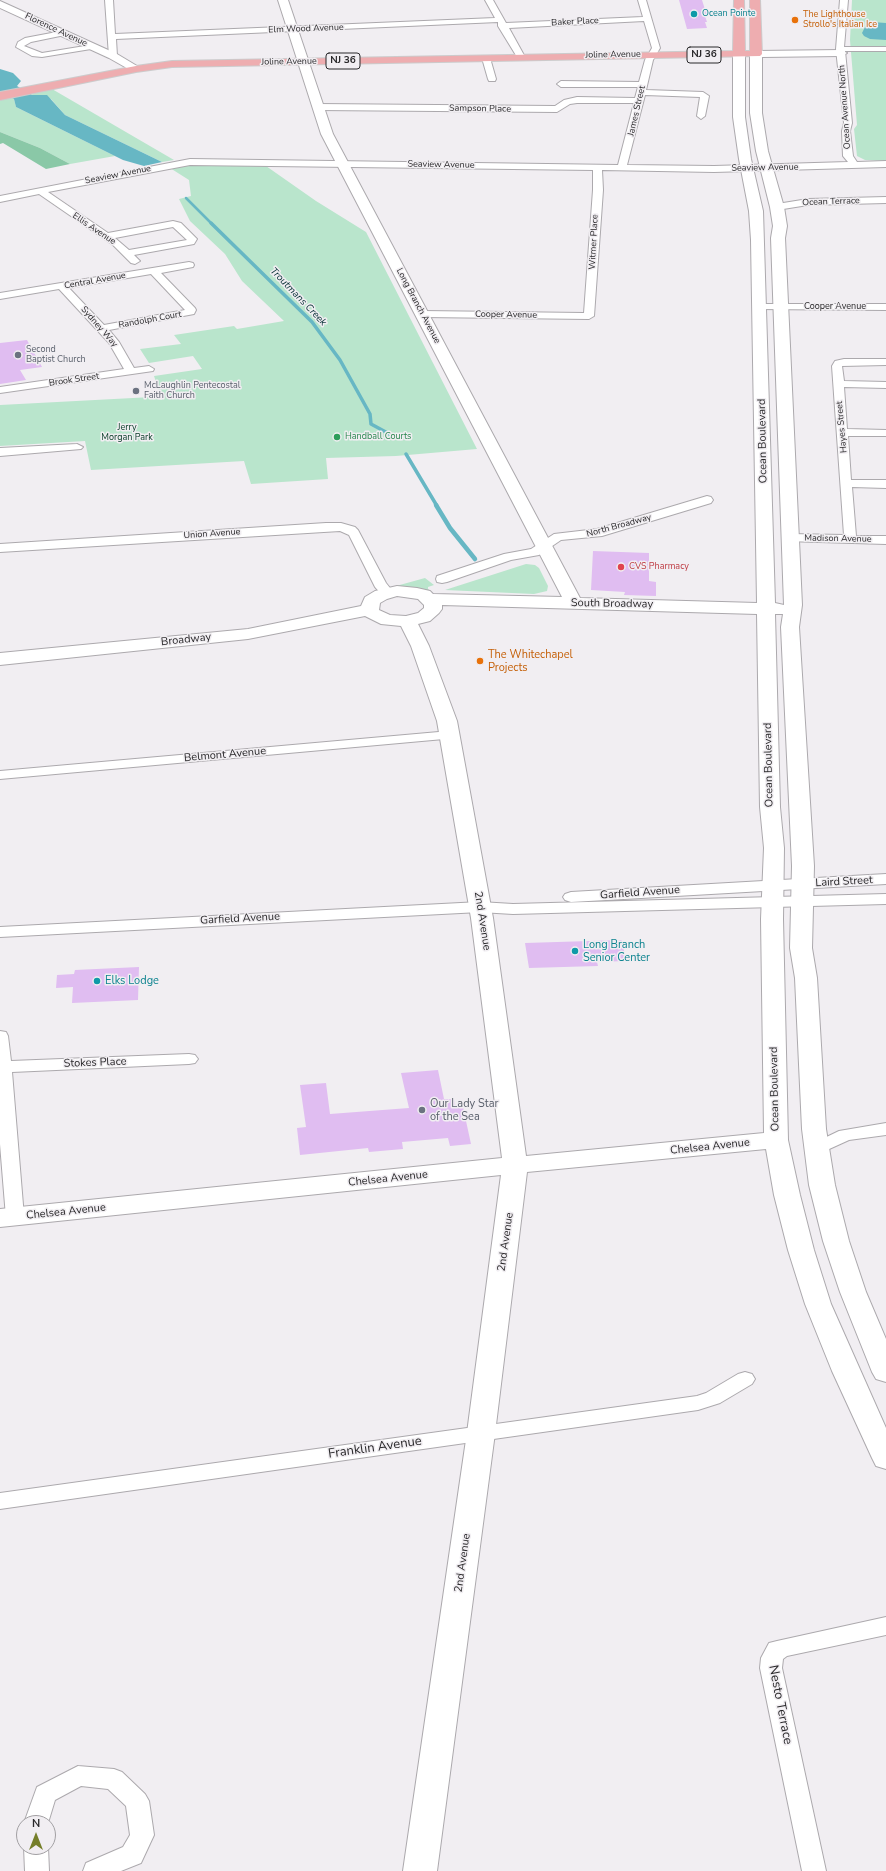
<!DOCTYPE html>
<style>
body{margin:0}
#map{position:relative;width:886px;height:1871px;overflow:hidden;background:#f1eef2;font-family:"Nunito Sans",sans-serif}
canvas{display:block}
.north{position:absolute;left:16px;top:1815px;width:40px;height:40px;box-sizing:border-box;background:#f1eef2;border:1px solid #a19fa2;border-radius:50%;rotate:0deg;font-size:11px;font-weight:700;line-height:16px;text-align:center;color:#29282a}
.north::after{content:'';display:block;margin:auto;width:14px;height:18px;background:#757f2a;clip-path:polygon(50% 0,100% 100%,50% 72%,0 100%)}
</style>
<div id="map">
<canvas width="886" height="1871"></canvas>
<div class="north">N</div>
</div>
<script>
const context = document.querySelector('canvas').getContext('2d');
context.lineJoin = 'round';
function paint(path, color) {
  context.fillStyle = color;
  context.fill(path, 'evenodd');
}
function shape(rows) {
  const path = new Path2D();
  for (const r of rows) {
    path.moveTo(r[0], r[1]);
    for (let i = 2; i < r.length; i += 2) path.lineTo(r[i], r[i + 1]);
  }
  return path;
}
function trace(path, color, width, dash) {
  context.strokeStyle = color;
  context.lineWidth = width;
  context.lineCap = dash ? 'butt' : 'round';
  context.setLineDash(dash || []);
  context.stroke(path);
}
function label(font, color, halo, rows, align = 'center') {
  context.font = font + ' "Nunito Sans",sans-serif';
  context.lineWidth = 3;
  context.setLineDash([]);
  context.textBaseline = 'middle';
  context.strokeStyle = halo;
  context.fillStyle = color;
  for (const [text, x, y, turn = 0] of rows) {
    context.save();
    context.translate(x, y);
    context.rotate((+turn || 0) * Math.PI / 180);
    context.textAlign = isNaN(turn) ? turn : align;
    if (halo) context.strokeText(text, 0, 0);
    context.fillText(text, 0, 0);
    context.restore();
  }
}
paint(shape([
 [852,0,886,0,886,161,865,160,857,156,854,129,857,125,850,40],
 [52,89,174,160,162,162,65,115,51,99,29,94],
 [11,97,14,99,16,107,115,156,70,164,40,148,0,132,0,99],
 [191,165,266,166,316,201,366,232,477,449,396,456,326,458,328,479,251,484,244,461,91,470,85,441,0,446,0,405,152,397,162,400,154,376,202,369,193,356,149,363,140,349,181,344,174,335,234,326,237,329,284,321,242,281,225,254,190,221,179,199,191,196,189,180,170,168],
 [526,564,535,565,539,568,548,586,547,591,534,594,445,590],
 [425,578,434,585,428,587,428,589,432,592,396,586]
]), '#b9e5cc');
paint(shape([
 [0,132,40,148,70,164,46,169,3,143,0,144]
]), '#8ac8a7');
paint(shape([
 [872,22,886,23,886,40,870,39,864,36,862,33,865,27,868,23],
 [0,69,13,73,21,81,17,86,32,95,47,95,65,115,162,162,144,166,123,160,16,107,14,99,0,91]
]), '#67b7c4');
trace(shape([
 [186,198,212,224]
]), '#67b7c4', 2.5);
trace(shape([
 [211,223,312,322,340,360,370,414,371,424,395,437],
 [406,454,437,506]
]), '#67b7c4', 3.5);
trace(shape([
 [436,505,450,528,475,559]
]), '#67b7c4', 4.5);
paint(shape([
 [679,0,702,0,707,16,705,16,707,22,705,22,707,28,687,29],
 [27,340,42,367,20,370,26,380,0,384,0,343],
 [593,551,649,553,649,581,656,582,656,596,624,595,625,592,591,590],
 [622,940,626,961,597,962,598,966,529,968,525,943],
 [139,967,138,1000,72,1003,73,987,56,988,57,975,74,974,75,970],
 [438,1070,444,1099,454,1099,456,1108,463,1107,471,1144,450,1146,448,1138,402,1142,403,1149,369,1152,368,1148,300,1155,297,1128,306,1127,300,1085,326,1083,330,1114,409,1108,401,1073]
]), '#e0bdf1');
const street = shape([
 [105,0,113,0,115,34,495,18,485,0,493,0,506,23,643,17,638,0,646,0,660,48,653,60,646,90,703,92,709,96,705,116,701,119,697,116,700,97,645,95,627,165,714,166,848,162,843,156,842,131,844,123,836,49,840,0,848,0,844,47,886,47,886,51,845,51,852,123,850,131,853,156,857,162,886,161,886,167,714,172,602,170,603,190,594,316,589,319,423,317,418,314,423,311,584,313,593,190,593,170,190,165,48,192,108,233,173,221,181,223,197,239,194,244,134,255,140,261,135,264,131,263,113,245,39,194,0,202,0,196,190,159,618,165,634,103,577,103,570,104,557,112,318,110,314,107,318,104,555,106,564,100,577,97,635,98,638,87,561,87,557,84,561,81,639,82,645,60,652,48,644,21,509,28,525,57,521,59,517,57,498,26,498,22,116,39,117,56,113,58,109,56,105,0],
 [173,227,187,240,129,250,115,238,173,227],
 [62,31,65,31,65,35,31,42,24,46,42,53,91,45,95,47,91,49,42,57,32,56,16,47,18,42,25,38,62,31],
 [483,56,489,56,490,58,496,79,495,81,489,81,488,79,482,58,483,56],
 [886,197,886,203,808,205,777,210,772,207,777,204,808,199,886,197],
 [189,262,193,263,194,265,193,267,161,273,195,308,196,310,194,314,109,330,119,342,134,368,149,366,154,369,153,371,0,393,0,387,124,369,109,343,59,289,0,299,0,293,189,262],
 [151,274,185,310,104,325,69,288,151,274],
 [760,304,886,304,886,310,756,309,755,307,756,305,760,304],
 [844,359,886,359,886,365,842,366,844,381,886,382,886,388,844,387,847,429,886,430,886,436,848,436,851,480,886,480,886,488,852,487,856,536,886,536,886,544,785,541,783,538,785,535,789,534,844,535,832,366,835,361,844,359],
 [77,444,83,447,81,449,0,456,0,448,77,444],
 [707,496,711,497,713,500,711,503,602,536,561,540,539,555,511,560,447,582,442,583,437,582,436,579,437,576,504,554,531,549,554,534,597,529,707,496],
 [326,523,341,523,355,527,358,530,386,583,394,593,393,596,383,596,375,587,349,535,340,531,0,552,0,544,326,523],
 [450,731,455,732,457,735,455,738,0,779,0,771,450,731],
 [886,874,886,884,571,902,565,900,563,897,565,894,571,892,886,874],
 [886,894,886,904,513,914,480,912,0,937,0,927,480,902,513,904,886,894],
 [0,1031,6,1032,8,1036,11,1061,189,1054,195,1055,198,1059,195,1063,189,1064,12,1072,24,1217,22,1221,15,1223,8,1221,6,1217,0,1144,0,1031],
 [886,1123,886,1135,849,1140,816,1155,810,1153,807,1149,810,1145,839,1131,886,1123],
 [745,1372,752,1374,755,1379,752,1384,720,1403,698,1410,0,1509,0,1493,697,1396,706,1393,738,1374,745,1372],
 [886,1617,886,1635,787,1656,783,1659,782,1668,826,1871,802,1871,760,1668,761,1658,769,1643,777,1641,886,1617],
 [78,1766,114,1769,122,1772,145,1794,149,1801,154,1835,141,1863,121,1871,83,1871,86,1863,123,1847,130,1835,126,1806,108,1789,81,1786,55,1800,48,1823,24,1823,37,1787,78,1766],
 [24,1847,48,1847,49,1871,25,1871,24,1847]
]);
const secondary = shape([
 [278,0,288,0,333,134,580,598,757,603,751,240,749,211,739,159,733,117,733,54,739,51,745,54,745,117,751,159,763,211,775,603,784,605,771,238,773,226,770,207,756,151,750,113,750,54,756,51,841,50,847,53,841,56,762,57,762,113,768,151,784,207,787,226,785,238,802,605,799,627,814,866,812,948,817,978,826,1129,835,1185,849,1241,866,1292,886,1339,886,1382,876,1379,872,1372,840,1292,823,1241,809,1185,802,1129,795,978,790,948,792,866,781,627,783,614,775,614,780,807,784,848,783,919,788,1140,800,1195,814,1250,831,1304,886,1428,886,1469,876,1466,872,1458,832,1371,805,1304,788,1250,774,1195,766,1149,527,1172,495,1433,437,1871,403,1871,467,1433,501,1175,0,1227,0,1209,502,1158,471,918,437,721,411,646,401,626,381,624,365,616,248,639,0,665,0,653,248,629,361,606,365,597,375,591,397,586,417,588,430,591,433,594,562,597,321,134,278,0],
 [397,596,418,599,424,605,424,608,418,613,406,616,390,615,379,610,380,603,387,599,397,596],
 [442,605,757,614,760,807,764,848,761,919,764,1133,526,1156,493,918,457,721,429,646,418,624,430,621,439,613,442,609,442,605],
 [0,1,117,54,142,69,140,71,132,71,109,58,0,8,0,1]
]);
const primary = shape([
 [734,0,744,0,745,51,750,51,750,0,760,0,762,54,760,56,172,67,136,72,0,100,0,92,136,66,172,61,733,51,734,0]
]);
trace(street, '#aca9ad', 2);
trace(secondary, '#aca9ad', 2);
trace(primary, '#cccbcc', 2);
paint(street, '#fff');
paint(secondary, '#fff');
paint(primary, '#eeadb0');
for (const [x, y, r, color] of [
 [694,14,4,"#0f9aa8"],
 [795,20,4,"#e8710a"],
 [18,355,4,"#6b7280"],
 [136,391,4,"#6b7280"],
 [337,437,4,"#2e9e5b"],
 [621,567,4,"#e0444e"],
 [480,661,4,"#e8710a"],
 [575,951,4,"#0f9aa8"],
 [97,981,4,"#0f9aa8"],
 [422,1110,4,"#6b7280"]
]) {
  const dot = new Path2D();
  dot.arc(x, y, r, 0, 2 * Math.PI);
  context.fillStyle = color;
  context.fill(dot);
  trace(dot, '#f1eef2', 1.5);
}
label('9px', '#0d838f', '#f1eef2', [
 ["Ocean Pointe",702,14]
], 'left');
label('9px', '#c56008', '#f1eef2', [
 ["The Lighthouse",803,15],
 ["Strollo's Italian Ice",803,25]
], 'left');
label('9px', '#29282a', '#f1eef2', [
 ["Baker Place",575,22,-3],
 ["Elm Wood Avenue",306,29,-2],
 ["Florence Avenue",56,30,25],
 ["Joline Avenue",613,55,-1],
 ["Joline Avenue",289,62,-1],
 ["Ocean Avenue North",845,107,-94],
 ["Sampson Place",480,109,1],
 ["James Street",637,111,-77],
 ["Seaview Avenue",441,165,1],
 ["Seaview Avenue",765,168,-1],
 ["Seaview Avenue",118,175,-11],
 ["Ocean Terrace",831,202,-2],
 ["Ellis Avenue",94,229,34],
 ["Witmer Place",594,242,-87],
 ["Central Avenue",95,281,-10],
 ["Long Branch Avenue",418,306,62],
 ["Cooper Avenue",835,307],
 ["Cooper Avenue",506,315,1],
 ["Randolph Court",150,320,-10],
 ["Sydney Way",99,327,49],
 ["Brook Street",74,380,-8],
 ["Hayes Street",842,427,-95],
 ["North Broadway",619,526,-15],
 ["Union Avenue",212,534,-4],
 ["Madison Avenue",838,539,1]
]);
label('9px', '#5b616d', '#f1eef2', [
 ["Second",26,350],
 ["Baptist Church",26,360],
 ["McLaughlin Pentecostal",144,386],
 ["Faith Church",144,396]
], 'left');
label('9px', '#023822', '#f1eef2', [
 ["Jerry",127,428],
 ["Morgan Park",127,438]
]);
label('9px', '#27864d', '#f1eef2', [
 ["Handball Courts",345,437]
], 'left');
label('9px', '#be3a42', '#f1eef2', [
 ["CVS Pharmacy",629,567]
], 'left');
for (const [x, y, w] of [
 [704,55,34],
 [343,61,34]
]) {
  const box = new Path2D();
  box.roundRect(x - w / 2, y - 8, w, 16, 3);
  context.fillStyle = '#f1eef2';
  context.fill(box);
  trace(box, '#29282a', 1);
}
label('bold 10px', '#29282a', null, [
 ["NJ 36",704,55],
 ["NJ 36",343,61]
]);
label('italic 10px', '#062f35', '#f1eef2', [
 ["Troutmans Creek",298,297,46]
]);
label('11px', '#29282a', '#f1eef2', [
 ["Ocean Boulevard",763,441,-91],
 ["South Broadway",612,604,1],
 ["Broadway",186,640,-6],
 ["Belmont Avenue",225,755,-5],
 ["Ocean Boulevard",769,765,-91],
 ["Laird Street",844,882,-3],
 ["Garfield Avenue",640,893,-4],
 ["Garfield Avenue",240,919,-3],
 ["2nd Avenue",482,921,81],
 ["Stokes Place",95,1063,-2],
 ["Ocean Boulevard",775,1089,-91],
 ["Chelsea Avenue",710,1147,-6],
 ["Chelsea Avenue",388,1179,-6],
 ["Chelsea Avenue",66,1212,-6],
 ["2nd Avenue",506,1242,-82],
 ["2nd Avenue",463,1563,-82]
]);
label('11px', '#c56008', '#f1eef2', [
 ["The Whitechapel",488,655],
 ["Projects",488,668]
], 'left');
label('11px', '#0d838f', '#f1eef2', [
 ["Long Branch",583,945],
 ["Senior Center",583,958],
 ["Elks Lodge",105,981]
], 'left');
label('11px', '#5b616d', '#f1eef2', [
 ["Our Lady Star",430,1104],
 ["of the Sea",430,1117]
], 'left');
label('13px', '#29282a', '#f1eef2', [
 ["Franklin Avenue",375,1448,-8],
 ["Nesto Terrace",780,1705,79]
]);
</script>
